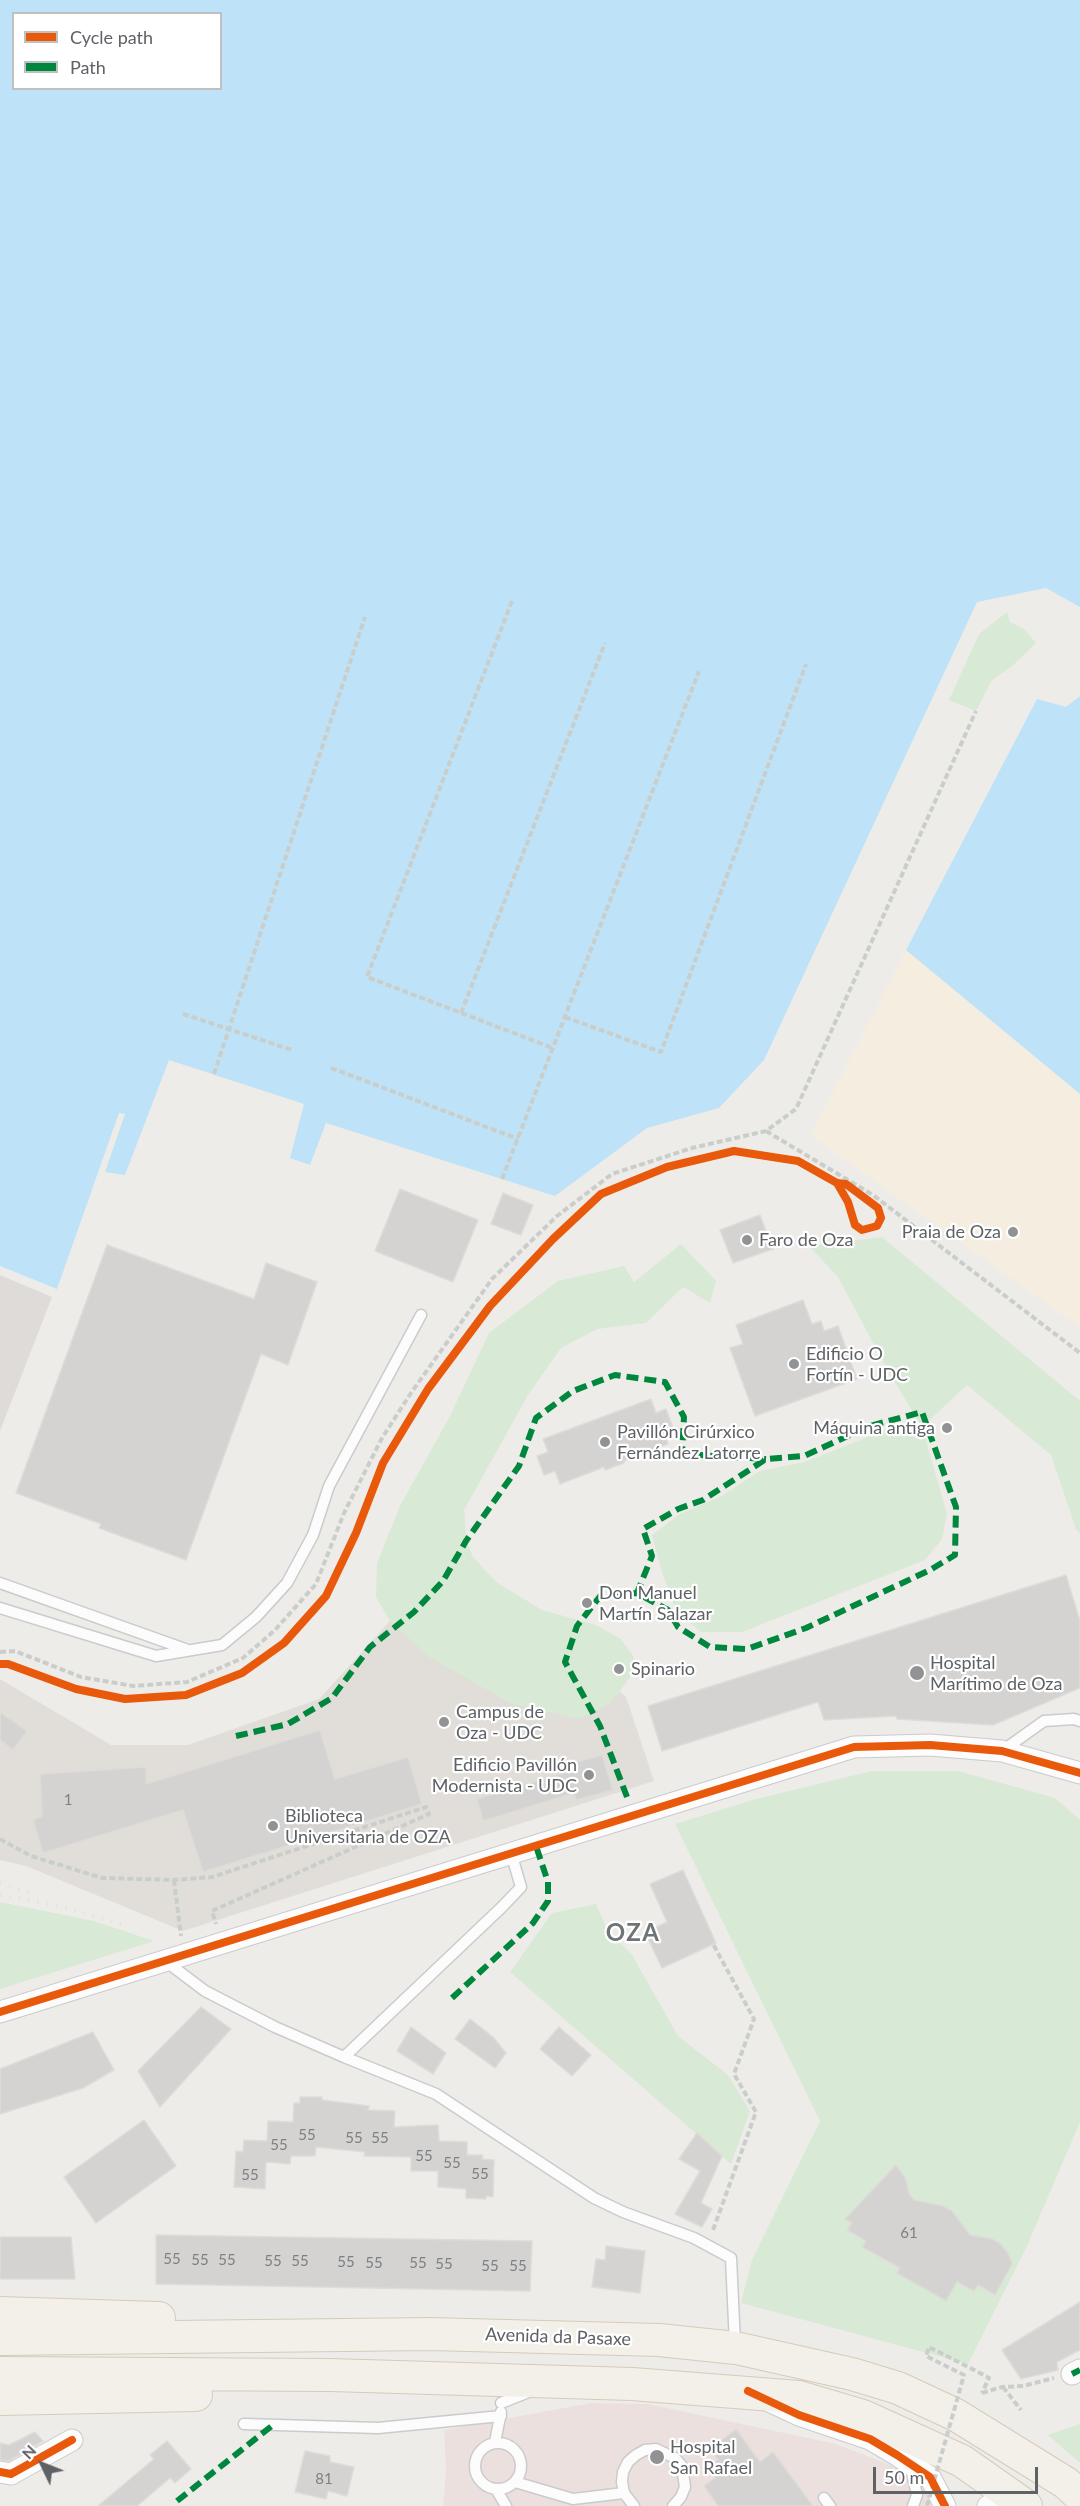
<!DOCTYPE html>
<meta charset="utf-8">
<style>
body{margin:0}
#map{position:relative;width:1080px;height:2506px;overflow:hidden;background:#eeece9;font-family:Lato,sans-serif}
canvas{display:block}
.legend{position:absolute;left:12px;top:12px;width:210px;height:78px;box-sizing:border-box;background:#fff;border:2px solid #bfc0c2;margin:0;padding:8px 10px;list-style:none;font-size:18px;color:#5e6266}
.legend li{display:flex;align-items:center;gap:12px;height:30px}
.legend b{width:30px;border:2px solid #bfc0c2}
.north{position:absolute;left:12px;top:2434px;width:60px;height:60px;-webkit-text-stroke:4px #fff;paint-order:stroke;rotate:313deg;font-size:16px;font-weight:700;line-height:24px;text-align:center;color:#5e6266}
.north::after{content:'';display:block;margin:auto;width:21px;height:27px;background:#5e6266;clip-path:polygon(50% 0,100% 100%,50% 72%,0 100%)}
.scale{position:absolute;left:873px;top:2467px;width:165px;height:27px;box-sizing:border-box;border:3px solid #5e6266;border-top:0;padding-left:8px;font-size:18px;line-height:21px;white-space:nowrap;color:#5e6266;-webkit-text-stroke:4px #fff;paint-order:stroke}
</style>
<div id="map">
<canvas width="1080" height="2506"></canvas>
<ul class="legend">
<li><b style="height:8px;background:#e8590c"></b>Cycle path</li>
<li><b style="height:8px;background:#00873e"></b>Path</li>
</ul>
<div class="north">N</div>
<div class="scale">50 m</div>
</div>
<script>
const context = document.querySelector('canvas').getContext('2d');
context.lineJoin = 'round';
function paint(path, color) {
  context.fillStyle = color;
  context.fill(path, 'evenodd');
}
function shape(rows) {
  const path = new Path2D();
  for (const r of rows) {
    if (r.length === 3) {
      path.moveTo(r[0] + r[2], r[1]);
      path.arc(r[0], r[1], r[2], 0, 2 * Math.PI);
      continue;
    }
    path.moveTo(r[0], r[1]);
    for (let i = 2; i < r.length; i += 2) path.lineTo(r[i], r[i + 1]);
  }
  return path;
}
function trace(path, color, width, dash) {
  context.strokeStyle = color;
  context.lineWidth = width;
  context.lineCap = dash ? 'butt' : 'round';
  context.setLineDash(dash || []);
  context.stroke(path);
}
function label(font, color, halo, rows, align = 'center') {
  context.font = font + ' Lato,sans-serif';
  context.lineWidth = 4.5;
  context.setLineDash([]);
  context.textBaseline = 'middle';
  context.strokeStyle = halo;
  context.fillStyle = color;
  for (const [text, x, y, turn = 0] of rows) {
    context.save();
    context.translate(x, y);
    context.rotate((+turn || 0) * Math.PI / 180);
    context.textAlign = isNaN(turn) ? turn : align;
    if (halo) context.strokeText(text, 0, 0);
    context.fillText(text, 0, 0);
    context.restore();
  }
}
paint(shape([
 [0,1275,52,1297,0,1431]
]), '#dedbd9');
paint(shape([
 [464,1510,466,1541,473,1558,496,1582,626,1697,654,1781,183,1931,26,1866,0,1860,0,1679,111,1745,188,1745,319,1699,390,1621]
]), '#e1ded9');
paint(shape([
 [591,2403,648,2404,836,2444,901,2469,926,2490,933,2506,443,2506,446,2471,444,2430]
]), '#ece0de');
paint(shape([
 [1007,612,1010,622,1024,629,1036,643,1011,667,992,680,976,711,949,700,979,634],
 [882,1237,1080,1401,1080,1533,1076,1529,1051,1455,967,1385,922,1427,947,1514,942,1539,925,1560,742,1632,701,1632,676,1611,661,1569,652,1535,680,1514,720,1497,760,1471,805,1462,903,1423,921,1426,886,1367,838,1277,809,1246],
 [681,1244,716,1281,710,1303,683,1287,646,1323,597,1329,561,1348,528,1395,464,1510,466,1541,473,1557,496,1582,542,1610,596,1625,621,1639,633,1656,633,1673,612,1702,580,1719,512,1704,429,1657,390,1621,376,1597,377,1563,400,1506,449,1418,489,1333,558,1281,624,1266,634,1282],
 [872,1771,958,1771,1055,1798,1080,1820,1080,2122,1027,2246,968,2364,741,2303,752,2260,820,2121,675,1824,756,1799],
 [0,1902,94,1921,154,1941,0,1989],
 [596,1904,608,1931,632,1955,678,2036,728,2075,750,2111,731,2164,510,1972,552,1913],
 [1080,2424,1080,2463,1048,2435]
]), '#d8e9d5');
paint(shape([
 [906,950,1080,1094,1080,1327,811,1136]
]), '#f5eee0');
paint(shape([
 [0,0,1080,0,1080,607,1046,588,977,602,764,1060,719,1108,647,1128,555,1196,326,1123,310,1165,290,1158,304,1104,169,1060,125,1175,105,1172,125,1114,119,1113,57,1289,0,1266],
 [14,14,220,14,220,88,14,88],
 [1080,696,1080,1094,906,950,1037,699,1066,707]
]), '#bee2f7');
const building = shape([
 [400,1189,478,1220,453,1282,375,1251,400,1189],
 [503,1193,533,1205,521,1235,491,1224,503,1193],
 [760,1215,773,1249,733,1263,720,1230,760,1215],
 [107,1245,254,1299,266,1263,317,1282,288,1365,261,1354,186,1560,99,1528,101,1524,16,1493,107,1245],
 [803,1300,812,1324,821,1321,824,1331,838,1326,857,1379,755,1416,730,1348,743,1344,736,1325,803,1300],
 [651,1399,656,1413,666,1409,673,1428,663,1431,668,1444,624,1461,624,1463,605,1470,604,1467,560,1484,555,1471,544,1475,537,1456,548,1452,543,1439,651,1399],
 [1066,1575,1080,1621,1080,1688,993,1725,897,1719,896,1716,824,1720,818,1702,662,1751,648,1706,1066,1575],
 [0,1712,27,1731,13,1750,0,1740,0,1712],
 [320,1730,335,1779,408,1757,422,1804,203,1872,183,1810,43,1853,33,1820,42,1816,40,1774,146,1767,146,1784,320,1730],
 [602,1755,613,1790,576,1800,574,1793,483,1821,477,1799,572,1770,570,1764,602,1755],
 [683,1870,716,1943,662,1968,645,1932,667,1922,650,1884,683,1870],
 [201,2007,231,2029,160,2107,138,2071,201,2007],
 [470,2019,493,2037,506,2053,495,2068,455,2039,470,2019],
 [411,2027,446,2053,433,2074,397,2051,411,2027],
 [559,2027,591,2055,572,2076,540,2049,559,2027],
 [93,2032,114,2070,83,2088,0,2114,0,2069,93,2032],
 [300,2097,322,2097,322,2100,369,2106,368,2110,395,2111,394,2127,438,2125,439,2141,467,2142,467,2155,483,2155,482,2159,494,2160,493,2197,486,2196,486,2199,466,2198,466,2189,438,2187,438,2171,411,2171,411,2157,364,2156,365,2152,316,2147,315,2156,291,2156,290,2164,266,2162,265,2189,234,2187,236,2151,243,2152,244,2140,267,2141,268,2121,293,2122,294,2103,300,2103,300,2097],
 [144,2120,176,2166,96,2223,64,2177,144,2120],
 [697,2133,722,2156,701,2203,712,2209,702,2227,675,2214,700,2171,679,2159,697,2133],
 [896,2165,906,2179,909,2193,914,2200,943,2206,952,2211,970,2235,992,2239,1001,2244,1008,2253,1012,2264,995,2295,978,2285,974,2291,957,2282,946,2301,897,2273,900,2268,862,2247,866,2241,847,2230,852,2223,845,2219,896,2165],
 [156,2235,532,2241,530,2291,156,2284,156,2235],
 [0,2237,71,2237,75,2279,0,2279,0,2237],
 [606,2246,645,2251,640,2293,592,2287,596,2259,605,2260,606,2246],
 [1080,2302,1080,2350,1057,2362,1058,2370,1021,2379,1002,2350,1080,2302],
 [736,2429,760,2462,773,2452,813,2506,718,2506,704,2486,715,2478,708,2467,718,2460,710,2449,736,2429],
 [35,2432,43,2441,9,2461,0,2460,0,2443,9,2445,35,2432],
 [167,2441,191,2469,175,2483,170,2478,137,2506,98,2506,154,2459,150,2455,167,2441],
 [305,2451,330,2456,330,2462,354,2467,347,2496,328,2491,326,2499,295,2492,305,2451]
]);
paint(building, '#d5d3d2');
trace(building, '#dedcd8', 1.5);
const service = shape([
 [0,1583,188,1650],
 [0,1608,156,1656,222,1645,256,1617,287,1583,313,1535,329,1486,421,1315],
 [1002,1751,1044,1721,1074,1719,1080,1721],
 [164,1960,205,1991,275,2027,344,2057,502,1907,521,1887,511,1853],
 [344,2057,436,2094,594,2198,623,2212,694,2238,731,2258,735,2344],
 [501,2403,531,2391],
 [244,2424,378,2428,501,2416],
 [495,2442,501,2412],
 [498,2466,23],
 [910,2464,917,2495,913,2506],
 [515,2482,573,2499,624,2493],
 [496,2489,506,2506],
 [824,2498,830,2506],
 [634,2506,624,2493,622,2482,623,2472,628,2462,636,2455,645,2450,656,2449,675,2458,682,2466,685,2487,681,2497,673,2506]
]);
const minor = shape([
 [0,2012,854,1747,930,1745,1002,1751,1080,1773],
 [1072,2374,1080,2370],
 [767,2400,799,2415,870,2439,897,2455,930,2477,945,2506],
 [0,2472,11,2474,72,2440],
 [988,2506,1011,2495]
]);
const primary = shape([
 [0,2313,159,2318],
 [0,2339,430,2334,659,2340,736,2348,852,2374,898,2388,956,2415,1066,2483,1080,2496],
 [0,2373,330,2375,632,2384,799,2397,863,2416,962,2461,1026,2506],
 [0,2399,196,2395]
]);
trace(service, '#cacbcb', 13);
trace(minor, '#cacbcb', 23);
trace(primary, '#d5cbb8', 34);
trace(shape([
 [512,601,367,977,553,1048],
 [461,1013,605,643],
 [183,1014,292,1050],
 [565,1017,661,1052,806,664],
 [331,1068,518,1139],
 [214,1074,365,617],
 [766,1131,873,1195,1080,1353],
 [502,1179,699,671],
 [0,1652,15,1651,81,1677,133,1686,187,1682,243,1658,275,1630,316,1584,344,1513,382,1438,411,1393,492,1279,557,1216,612,1174,692,1148,766,1131,796,1109,976,711],
 [0,1839,31,1856,102,1878,174,1880,212,1877,426,1807,429,1814,212,1911,216,1924],
 [174,1880,181,1936],
 [713,2230,756,2112,734,2074,754,2019,713,1944],
 [978,2372,989,2378,982,2393],
 [1003,2387,1021,2410],
 [982,2393,1002,2387,1023,2386,1054,2378]
]), '#cacecb', 4, [6, 3]);
trace(service, '#fcfcfc', 10);
trace(minor, '#fcfcfc', 21);
trace(primary, '#f3f0e9', 32);
trace(shape([
 [0,1883,34,1894],
 [0,1895,59,1906,125,1925]
]), '#e3e4e3', 4.5, [1.5, 8]);
trace(shape([
 [927,2506,964,2375,926,2356,929,2347,978,2372]
]), '#cacecb', 4, [6, 3]);
trace(shape([
 [236,1736,288,1724,332,1698,370,1647,414,1612,443,1581,466,1541,519,1466,536,1418,573,1391,615,1375,665,1382,684,1417,682,1454,766,1459],
 [627,1797,600,1726,565,1662,577,1626,601,1595,637,1593,668,1610,678,1627,710,1647,747,1649,806,1628,930,1570,955,1555,956,1507,922,1412,870,1426,804,1456,766,1459,703,1500,678,1509,643,1529,652,1556,637,1593],
 [452,1998,533,1923,548,1901,548,1882,536,1846],
 [1072,2374,1080,2370],
 [177,2501,273,2425]
]), '#00873e', 6, [12, 6]);
trace(shape([
 [0,1664,8,1664,76,1689,125,1699,186,1695,242,1673,284,1643,326,1596,356,1533,383,1463,428,1389,490,1306,553,1239,601,1194,667,1167,734,1151,798,1161,837,1183,846,1184,878,1208,881,1218,877,1226,862,1230,855,1225,848,1202,837,1183],
 [0,2012,854,1747,930,1745,1002,1751,1080,1773],
 [748,2391,799,2415,870,2439,897,2455,930,2477,945,2506],
 [0,2472,11,2474,72,2440]
]), '#e8590c', 8);
for (const [x, y, r, color] of [
 [1013,1232,6,"#909294"],
 [747,1240,6,"#909294"],
 [794,1364,6,"#909294"],
 [947,1428,6,"#909294"],
 [605,1442,6,"#909294"],
 [587,1603,6,"#909294"],
 [619,1669,6,"#909294"],
 [917,1673,8,"#909294"],
 [444,1722,6,"#909294"],
 [589,1775,6,"#909294"],
 [273,1826,6,"#909294"],
 [657,2457,8,"#909294"]
]) {
  const dot = new Path2D();
  dot.arc(x, y, r, 0, 2 * Math.PI);
  context.fillStyle = color;
  context.fill(dot);
  trace(dot, '#fff', 2);
}
label('15px', '#7d8082', null, [
 ["1",68,1800],
 ["55",307,2135],
 ["55",354,2138],
 ["55",380,2138],
 ["55",279,2145],
 ["55",424,2156],
 ["55",452,2163],
 ["55",480,2174],
 ["55",250,2175],
 ["61",909,2233],
 ["55",172,2259],
 ["55",200,2260],
 ["55",227,2260],
 ["55",273,2261],
 ["55",300,2261],
 ["55",346,2262],
 ["55",374,2263],
 ["55",418,2263],
 ["55",444,2264],
 ["55",490,2266],
 ["55",518,2266],
 ["81",324,2479]
]);
label('18px', '#5e6266', '#fff', [
 ["Praia de Oza",1001,1232,"right"],
 ["Faro de Oza",759,1240],
 ["Edificio O",806,1354],
 ["Fortín - UDC",806,1375],
 ["Máquina antiga",935,1428,"right"],
 ["Pavillón Cirúrxico",617,1432],
 ["Fernández Latorre",617,1453],
 ["Don Manuel",599,1593],
 ["Martín Salazar",599,1614],
 ["Hospital",930,1663],
 ["Marítimo de Oza",930,1684],
 ["Spinario",631,1669],
 ["Campus de",456,1712],
 ["Oza - UDC",456,1733],
 ["Edificio Pavillón",577,1765,"right"],
 ["Modernista - UDC",577,1786,"right"],
 ["Biblioteca",285,1816],
 ["Universitaria de OZA",285,1837],
 ["Hospital",670,2447],
 ["San Rafael",670,2468]
], 'left');
label('18px', '#5e6266', '#fff', [
 ["Avenida da Pasaxe",558,2337,2]
]);
context.letterSpacing = '1.5px';
label('bold 24px', '#6f7478', '#fff', [
 ["OZA",633,1933]
]);
context.letterSpacing = '0px';
</script>
